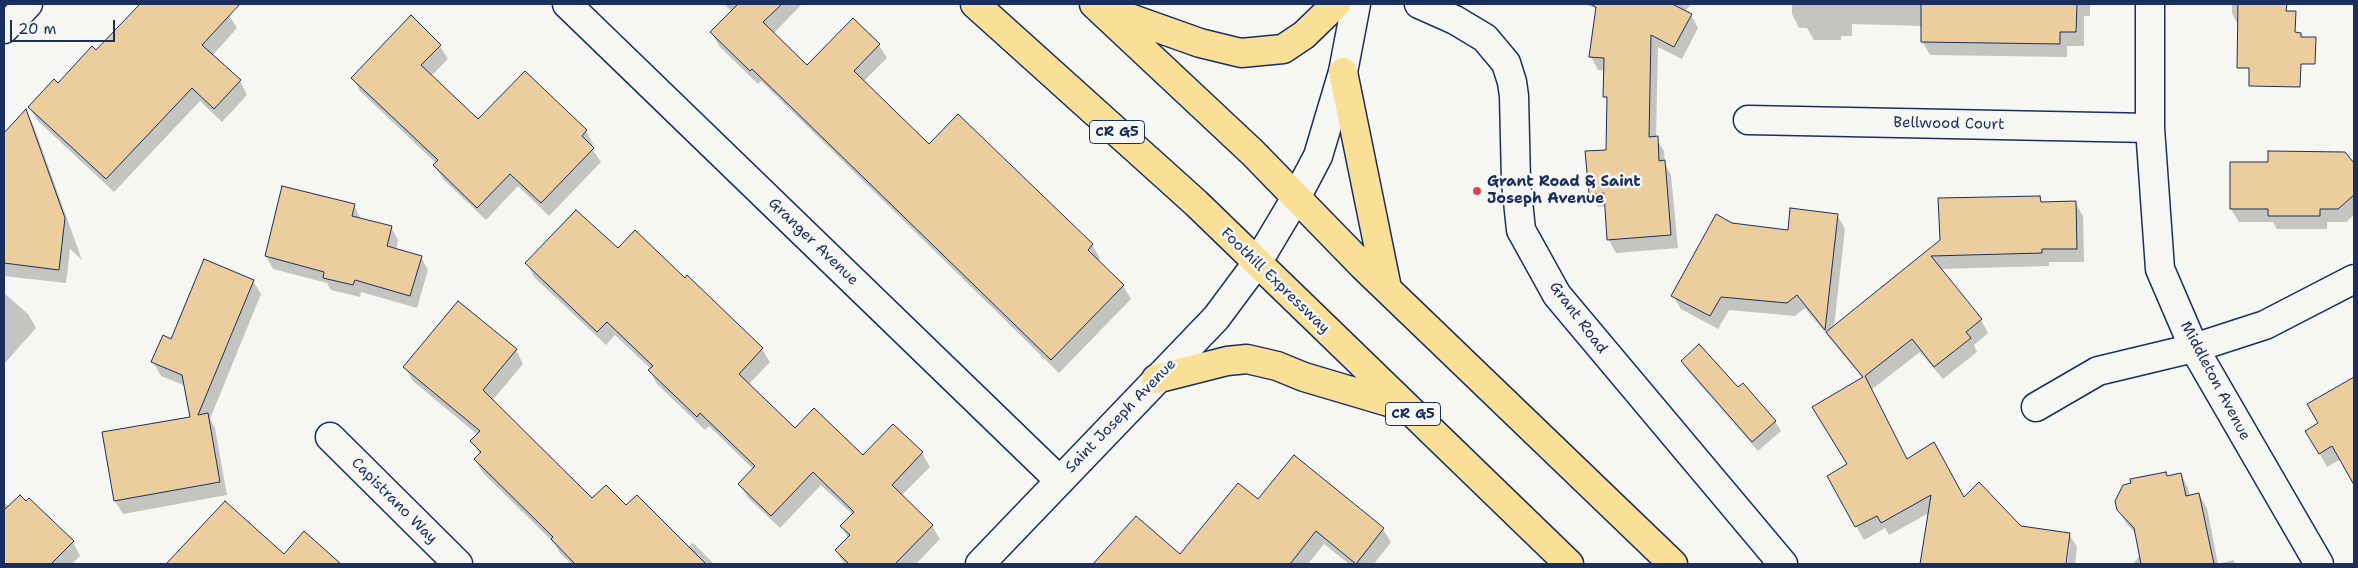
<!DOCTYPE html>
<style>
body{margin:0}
#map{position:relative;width:2358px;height:568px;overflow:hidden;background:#f6f6f2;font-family:"Shantell Sans",sans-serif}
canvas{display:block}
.frame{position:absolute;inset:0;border:5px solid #1b2f5e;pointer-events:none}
.scale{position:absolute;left:10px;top:20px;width:105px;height:22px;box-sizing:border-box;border:2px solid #1b2f5e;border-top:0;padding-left:6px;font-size:15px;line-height:18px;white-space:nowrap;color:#1b2f5e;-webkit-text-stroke:4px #f6f6f2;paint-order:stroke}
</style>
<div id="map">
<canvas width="2358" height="568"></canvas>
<div class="frame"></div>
<div class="scale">20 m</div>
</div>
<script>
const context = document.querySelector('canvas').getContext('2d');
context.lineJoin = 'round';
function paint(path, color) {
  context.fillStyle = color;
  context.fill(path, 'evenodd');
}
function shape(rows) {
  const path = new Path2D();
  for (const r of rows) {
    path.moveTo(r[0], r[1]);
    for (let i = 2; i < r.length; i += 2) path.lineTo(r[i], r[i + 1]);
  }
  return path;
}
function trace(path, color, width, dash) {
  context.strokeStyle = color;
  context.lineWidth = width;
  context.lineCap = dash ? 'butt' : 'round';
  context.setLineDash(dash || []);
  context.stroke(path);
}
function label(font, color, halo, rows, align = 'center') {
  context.font = font + ' "Shantell Sans",sans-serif';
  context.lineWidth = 5;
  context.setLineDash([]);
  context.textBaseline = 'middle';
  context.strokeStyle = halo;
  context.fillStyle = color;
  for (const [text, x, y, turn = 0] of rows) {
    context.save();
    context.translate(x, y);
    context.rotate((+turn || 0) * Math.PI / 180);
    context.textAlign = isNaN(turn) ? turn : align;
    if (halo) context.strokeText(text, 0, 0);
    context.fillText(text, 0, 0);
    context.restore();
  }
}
paint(shape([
 [141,4,217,4,229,15,237,28,212,56,240,81,247,95,222,122,200,101,114,192,37,120,29,107,96,51],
 [724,4,802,4,773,34,807,67,853,20,879,45,887,58,863,82,929,146,1092,245,1100,258,1098,261,1123,286,1131,299,1059,373,761,81,758,84,719,46,712,33,732,12],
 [1584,4,1691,4,1685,12,1691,15,1698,28,1682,59,1658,47,1656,138,1664,151,1665,164,1671,175,1678,248,1616,253,1609,240,1606,206,1598,207,1590,194,1607,151,1609,103,1605,97,1605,70,1598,70,1591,57,1597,9],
 [1792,4,2090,4,2090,16,2084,16,2084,46,2067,46,2067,57,1930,55,1922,41,1922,26,1852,24,1852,36,1841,36,1841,40,1814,40,1807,28,1799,28,1792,14],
 [2232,4,2285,4,2259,28,2239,27,2232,13],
 [440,46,448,59,431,76,478,121,586,131,593,144,591,147,601,162,549,216,518,186,486,220,443,179,435,166,437,164,360,91,353,78],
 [25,111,33,124,82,260,70,249,66,283,4,276,4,198,17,199,4,187,4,131,6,133],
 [2344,153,2354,165,2354,215,2346,222,2327,222,2327,229,2277,229,2273,222,2239,222,2231,209,2269,163],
 [2040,198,2043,203,2075,202,2083,216,2084,262,2049,262,2049,266,1939,269,1981,320,1988,333,1974,345,1977,352,1943,379,1920,352,1871,390,1907,461,1964,498,2020,527,2069,534,2077,547,2075,564,2067,564,2070,544,2067,544,2064,564,1921,564,1929,513,1889,535,1885,528,1864,540,1828,476,1849,465,1863,379,1805,308,1795,316,1729,310,1718,329,1681,309,1673,296,1732,224,1789,231,1837,215,1845,229,1834,327,1941,241],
 [354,205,361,220,391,227,398,240,396,250,421,257,428,270,417,308,361,292,360,297,331,290,327,283,273,269,266,256],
 [618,250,685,280,687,277,762,349,770,362,748,385,795,430,863,457,893,425,922,453,930,467,901,496,932,526,940,539,916,564,844,564,836,550,848,538,842,526,853,515,821,485,780,528,748,498,740,484,754,470,709,426,705,430,657,384,650,371,651,369,615,335,606,345,534,277,527,263],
 [253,281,261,294,210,419,215,428,227,495,123,514,115,501,192,418,186,386,161,376,153,362,172,340],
 [4,293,28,314,36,328,4,364],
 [516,350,523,364,492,401,592,500,626,507,688,547,693,543,714,564,571,564,560,553,554,543,483,473,475,460,480,455,472,441,478,435,413,381,405,367],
 [1682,361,1738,389,1775,421,1781,431,1758,451,1688,371],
 [2354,379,2354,483,2341,459,2327,467,2307,431,2320,424,2309,405],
 [1294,457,1383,529,1391,542,1374,564,1349,564,1324,544,1308,564,1099,564,1097,561,1180,555,1258,501],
 [2181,474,2188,488,2190,496,2199,494,2207,508,2218,564,2233,560,2236,564,2133,564,2141,554,2137,535,2126,523,2118,509,2168,477],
 [4,502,9,507,73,542,80,556,72,564,4,564],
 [179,552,284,555,327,553,333,564,186,564]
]), '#0003');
const building = shape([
 [140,4,240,4,202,45,241,80,214,109,192,88,106,179,28,107,54,79,58,83,92,46,96,50,140,4],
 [738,4,782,4,763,22,807,65,853,18,880,44,854,71,929,144,958,114,1093,244,1088,250,1124,285,1051,360,752,69,750,71,710,32,738,4],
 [1590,4,1672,4,1692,14,1674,47,1651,35,1649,137,1658,136,1659,161,1665,160,1671,235,1607,240,1604,193,1589,194,1585,151,1606,150,1607,97,1603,97,1604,58,1589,57,1596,7,1590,4],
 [1921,4,2077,4,2076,32,2060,32,2060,44,1921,42,1921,4],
 [2238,4,2287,4,2286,11,2296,11,2295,32,2301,33,2301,37,2316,37,2315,64,2301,64,2300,87,2249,86,2249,68,2237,68,2238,4],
 [411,15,441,45,421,65,478,119,525,71,587,130,582,136,594,148,541,203,510,174,477,208,433,165,438,160,351,78,411,15],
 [26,109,65,218,59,270,4,263,4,133,26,109],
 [2268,151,2345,152,2354,163,2354,195,2338,209,2320,209,2320,216,2268,216,2268,209,2230,209,2230,162,2268,162,2268,151],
 [282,186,355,204,352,216,392,226,387,246,422,256,410,296,355,280,353,285,323,278,324,272,265,256,282,186],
 [2040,196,2041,202,2076,201,2077,249,2042,249,2042,253,1931,256,1982,319,1966,332,1971,338,1934,367,1912,339,1865,376,1907,459,1934,442,1964,497,1979,482,2021,526,2070,533,2066,564,1920,564,1931,495,1881,523,1877,516,1855,527,1827,476,1847,464,1812,407,1863,377,1826,332,1940,240,1938,198,2040,196],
 [1790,208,1838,214,1825,330,1797,295,1787,303,1721,297,1710,316,1671,296,1716,214,1732,223,1788,230,1790,208],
 [576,210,618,248,635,230,685,278,687,275,763,348,739,374,795,428,814,408,863,455,893,424,923,452,892,485,933,525,895,564,849,564,835,550,850,535,840,526,854,512,813,472,771,516,738,484,755,466,700,413,697,417,648,370,653,366,607,322,597,332,525,263,576,210],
 [204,259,254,280,198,415,208,413,220,482,114,501,102,432,190,417,182,375,151,362,163,335,171,339,204,259],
 [458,301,517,349,483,390,592,498,606,485,626,505,637,495,706,564,575,564,551,539,553,537,474,459,481,452,470,441,480,431,403,367,458,301],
 [1699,344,1738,387,1743,383,1776,421,1752,442,1681,361,1699,344],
 [2354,377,2354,485,2332,446,2319,454,2305,431,2318,423,2307,404,2354,377],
 [1294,455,1384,528,1356,564,1316,531,1290,564,1093,564,1136,516,1180,554,1238,483,1258,499,1294,455],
 [2166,472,2167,476,2181,473,2186,496,2199,493,2214,564,2141,564,2134,528,2117,510,2115,501,2123,485,2131,483,2130,479,2166,472],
 [20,495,26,501,29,498,74,541,51,564,4,564,4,510,20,495],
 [225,501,284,554,304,531,341,564,166,564,225,501]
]);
paint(building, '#eccd9e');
trace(building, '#1b2f5e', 1);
const minor = shape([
 [567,4,1059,480],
 [2150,4,2150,128,2160,269,2194,348,2319,564],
 [4,29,28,4],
 [1748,120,2150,128],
 [2036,407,2098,371,2194,348,2265,325,2354,279],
 [330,437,458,564],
 [980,564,1216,318,1257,263]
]);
const tertiary = shape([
 [1419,4,1455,20,1485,38,1506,63,1512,82,1514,96,1516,182,1521,230,1557,295,1783,564]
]);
const secondary = shape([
 [1257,263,1297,196,1318,156,1343,72,1356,4]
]);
const trunk = shape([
 [975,4,1196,203,1569,564],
 [1094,4,1253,153,1363,266,1673,564],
 [1107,10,1200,43,1241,53,1283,49,1304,35,1336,4],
 [1343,72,1387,288],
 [1156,379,1227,361,1247,359,1277,366,1304,377,1402,406]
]);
trace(minor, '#1b2f5e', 31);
trace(tertiary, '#1b2f5e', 31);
trace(secondary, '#1b2f5e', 31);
trace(trunk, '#1b2f5e', 31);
trace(minor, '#f6f6f2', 28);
trace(tertiary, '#f6f6f2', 28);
trace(secondary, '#f6f6f2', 28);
trace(trunk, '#fadf96', 28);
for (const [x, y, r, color] of [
 [1477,191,5,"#d1495b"]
]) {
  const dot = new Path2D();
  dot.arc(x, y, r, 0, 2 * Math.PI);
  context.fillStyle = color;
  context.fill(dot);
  trace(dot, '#f6f6f2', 2);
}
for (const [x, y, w] of [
 [1117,132,55],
 [1413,414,55]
]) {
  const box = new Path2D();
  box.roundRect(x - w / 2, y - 11.5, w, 23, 4);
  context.fillStyle = '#f6f6f2';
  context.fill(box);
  trace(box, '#1b2f5e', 1);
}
label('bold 14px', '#1b2f5e', null, [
 ["CR G5",1117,132],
 ["CR G5",1413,414]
]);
label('15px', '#1b2f5e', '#f6f6f2', [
 ["Bellwood Court",1949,124,1],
 ["Granger Avenue",813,242,44],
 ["Foothill Expressway",1275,281,44],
 ["Grant Road",1578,318,53],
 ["Middleton Avenue",2215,381,62],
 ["Saint Joseph Avenue",1121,416,-46],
 ["Capistrano Way",394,501,45]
]);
label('bold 15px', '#1b2f5e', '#f6f6f2', [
 ["Grant Road & Saint",1487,182],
 ["Joseph Avenue",1487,199]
], 'left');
</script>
